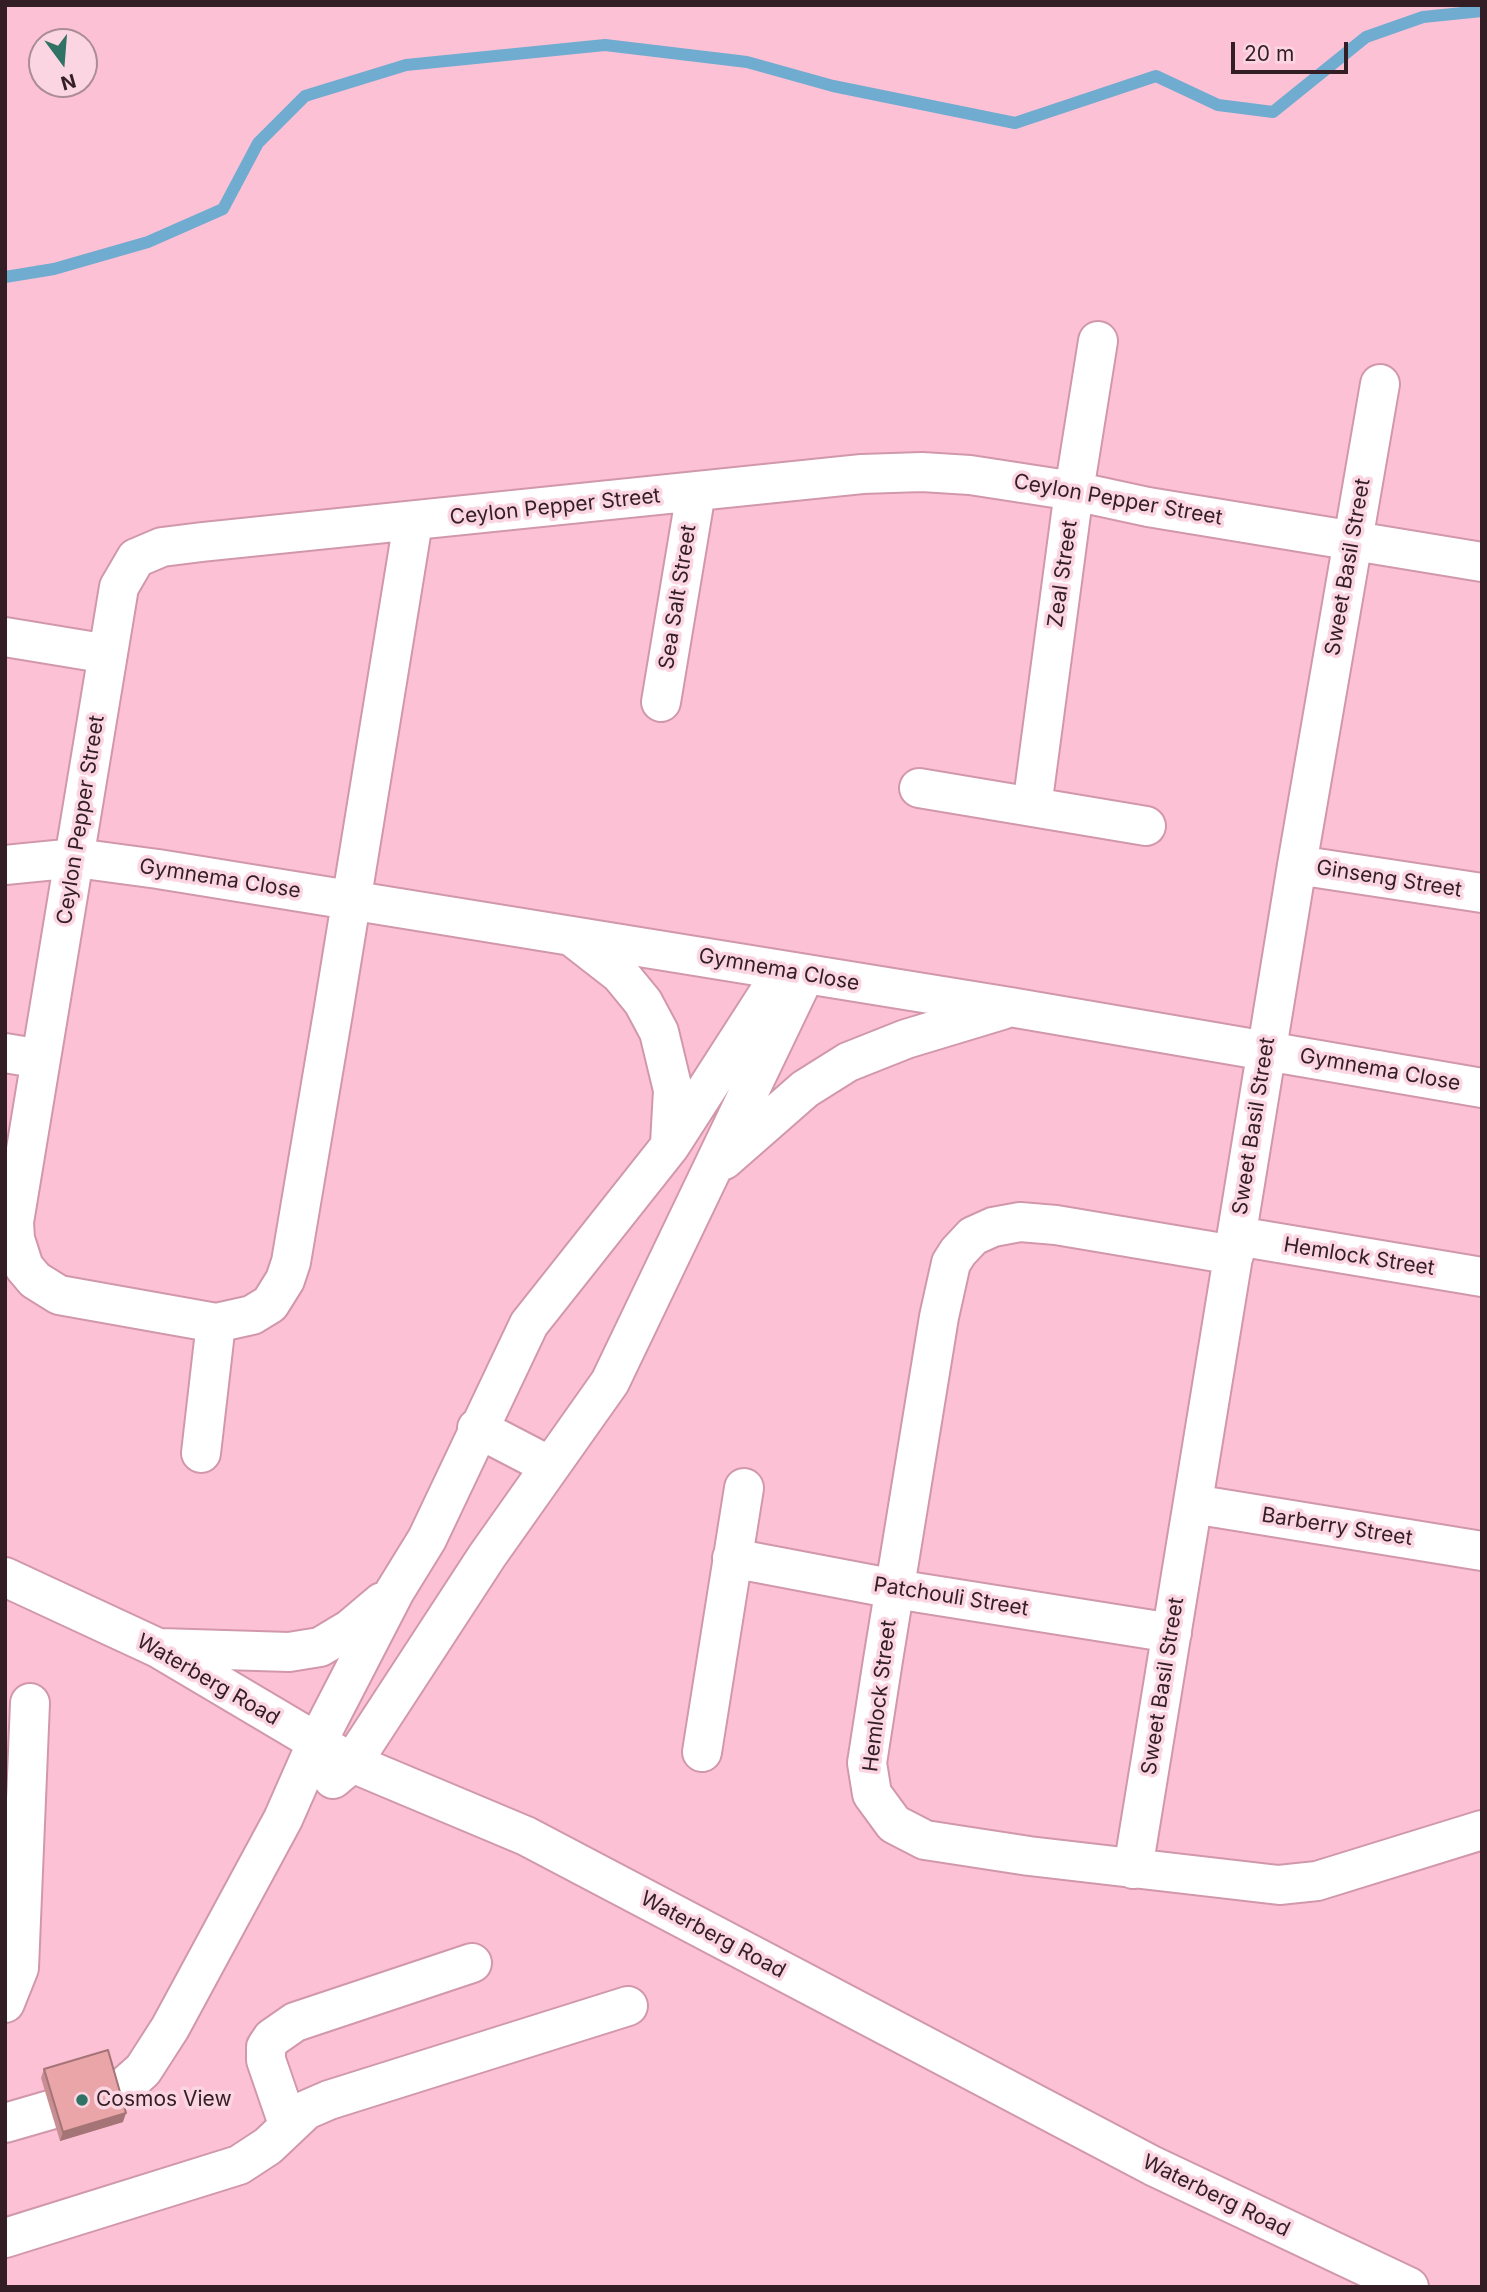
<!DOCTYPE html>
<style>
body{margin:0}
#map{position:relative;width:1487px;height:2292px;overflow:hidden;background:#fdc1d6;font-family:Inter,sans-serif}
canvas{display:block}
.frame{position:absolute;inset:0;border:7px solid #341e26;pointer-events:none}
.north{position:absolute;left:28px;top:28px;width:70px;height:70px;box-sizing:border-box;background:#fbd6e2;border:2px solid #ab8c97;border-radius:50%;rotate:164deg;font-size:19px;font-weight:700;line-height:28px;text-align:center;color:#341e26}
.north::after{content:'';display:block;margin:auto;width:24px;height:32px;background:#307263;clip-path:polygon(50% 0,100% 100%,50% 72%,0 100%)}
.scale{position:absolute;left:1231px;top:42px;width:117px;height:32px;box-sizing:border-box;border:4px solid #341e26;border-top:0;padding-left:9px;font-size:21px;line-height:24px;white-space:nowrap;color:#341e26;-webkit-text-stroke:5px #fbd6e2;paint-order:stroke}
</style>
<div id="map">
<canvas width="1487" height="2292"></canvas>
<div class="frame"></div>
<div class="north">N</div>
<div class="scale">20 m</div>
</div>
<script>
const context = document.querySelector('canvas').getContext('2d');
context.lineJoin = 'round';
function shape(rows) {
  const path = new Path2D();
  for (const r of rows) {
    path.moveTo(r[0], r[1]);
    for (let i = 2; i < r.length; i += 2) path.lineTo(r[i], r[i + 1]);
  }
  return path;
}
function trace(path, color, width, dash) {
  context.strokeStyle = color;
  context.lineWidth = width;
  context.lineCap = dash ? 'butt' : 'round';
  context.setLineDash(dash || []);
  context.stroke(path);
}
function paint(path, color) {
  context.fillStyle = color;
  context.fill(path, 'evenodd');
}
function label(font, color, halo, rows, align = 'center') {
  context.font = font + ' Inter,sans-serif';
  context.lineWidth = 7;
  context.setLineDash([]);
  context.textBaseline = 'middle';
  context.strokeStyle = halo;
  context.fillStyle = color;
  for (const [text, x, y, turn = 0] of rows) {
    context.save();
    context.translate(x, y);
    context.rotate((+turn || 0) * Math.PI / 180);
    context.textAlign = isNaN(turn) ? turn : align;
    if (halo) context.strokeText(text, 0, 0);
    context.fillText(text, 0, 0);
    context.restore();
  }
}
trace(shape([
 [5,277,54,269,148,242,223,209,258,143,305,96,406,65,605,45,747,62,833,86,1015,123,1156,76,1218,105,1273,112,1366,37,1423,17,1482,11]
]), '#70acd0', 12);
const minor = shape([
 [413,522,333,1013,291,1262,285,1280,270,1304,252,1315,216,1323,59,1295,35,1280,24,1267,15,1239,14,1222,119,587,136,558,162,547,202,542,862,474,922,472,970,475,1074,491,1148,507,1482,562],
 [5,637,108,654],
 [661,702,696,492],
 [919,788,1146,826],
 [1032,807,1074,491,1098,341],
 [5,865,76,858,158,869,1010,1007,1482,1088],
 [1297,865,1482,893],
 [575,939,620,974,643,1002,659,1032,673,1090,670,1144],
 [5,1053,41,1059],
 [724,1160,805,1089,848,1062,906,1039,1002,1010],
 [1237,1236,1482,1277],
 [1234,1255,1056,1225,1020,1222,993,1227,973,1236,958,1252,951,1263,939,1317,883,1660,867,1763,872,1794,894,1824,925,1840,1029,1856,1279,1885,1317,1881,1482,1830],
 [477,1428,550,1466],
 [201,1453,216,1323],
 [1193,1504,1482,1551],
 [732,1558,895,1589,1172,1633],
 [5,1577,158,1648,352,1763,526,1836,1153,2166,1409,2287],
 [160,1648,289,1652,320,1647,350,1629,382,1602],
 [702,1752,744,1488],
 [333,1779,352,1763,487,1556,610,1382,805,975],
 [1133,1869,1297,865,1380,384],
 [5,2003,19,1968,30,1703],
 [114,2090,124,2087,143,2070,170,2028,283,1819,316,1744,395,1591,427,1539,529,1324,670,1146,782,972],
 [5,2123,50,2110],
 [288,2124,266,2060,266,2047,272,2038,295,2022,472,1963],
 [5,2238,239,2165,268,2146,306,2110,329,2100,628,2006]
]);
trace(minor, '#d198ac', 42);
trace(minor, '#fff', 38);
paint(shape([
 [44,2069,123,2122,60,2141,41,2078]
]), '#c98e91');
paint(shape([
 [126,2113,123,2122,60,2141,63,2132]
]), '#a47476');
const building = shape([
 [108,2050,126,2113,63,2132,44,2069,108,2050]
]);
paint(building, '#eaa5a9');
trace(building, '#a47476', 2);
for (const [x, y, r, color] of [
 [82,2100,7,"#307263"]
]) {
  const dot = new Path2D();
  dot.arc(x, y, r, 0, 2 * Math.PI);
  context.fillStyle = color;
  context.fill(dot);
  trace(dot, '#fbd6e2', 2.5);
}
label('21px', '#341e26', '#fbd6e2', [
 ["Ceylon Pepper Street",1118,500,10],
 ["Ceylon Pepper Street",555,507,-6],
 ["Sweet Basil Street",1348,567,-80],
 ["Zeal Street",1063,574,-82],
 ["Sea Salt Street",678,597,-81],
 ["Ceylon Pepper Street",81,820,-81],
 ["Gymnema Close",220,879,9],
 ["Ginseng Street",1389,879,9],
 ["Gymnema Close",779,970,10],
 ["Gymnema Close",1380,1070,10],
 ["Sweet Basil Street",1254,1126,-81],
 ["Hemlock Street",1359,1257,9],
 ["Barberry Street",1337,1527,9],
 ["Patchouli Street",951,1597,9],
 ["Waterberg Road",208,1680,30],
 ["Sweet Basil Street",1163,1686,-81],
 ["Hemlock Street",880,1696,-83],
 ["Waterberg Road",713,1935,28],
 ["Waterberg Road",1216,2196,26]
]);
label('21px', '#341e26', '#fbd6e2', [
 ["Cosmos View",96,2100]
], 'left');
</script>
